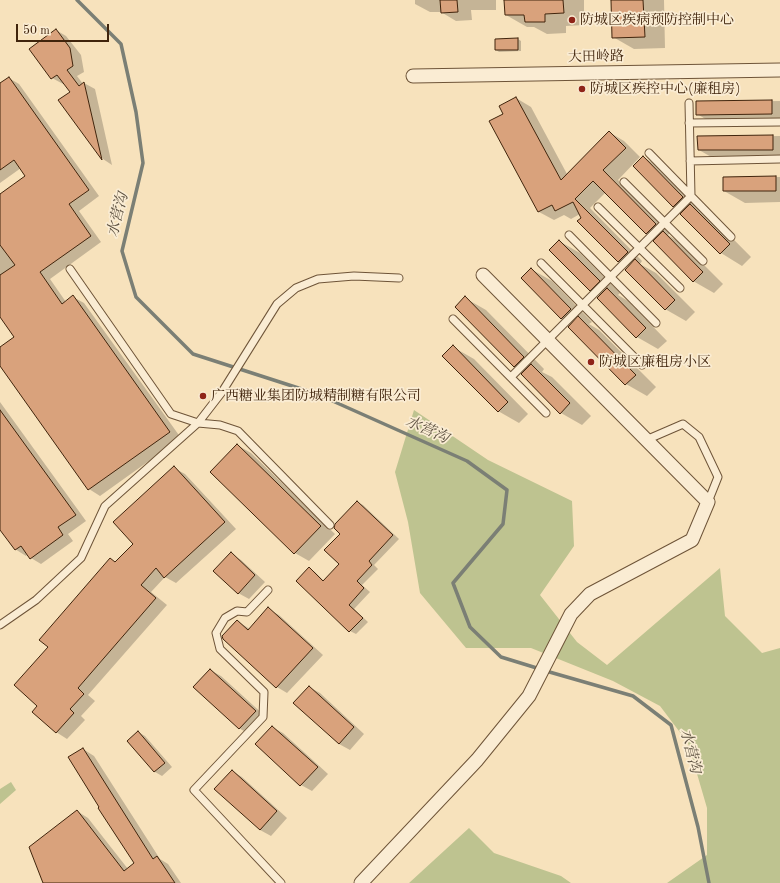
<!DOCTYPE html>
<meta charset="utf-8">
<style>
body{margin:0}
#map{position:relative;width:780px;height:883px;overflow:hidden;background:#f7e2bc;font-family:"Old Standard TT",serif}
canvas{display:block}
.scale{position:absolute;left:16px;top:24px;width:93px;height:18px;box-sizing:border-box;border:2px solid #40240c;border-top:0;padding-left:5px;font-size:12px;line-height:14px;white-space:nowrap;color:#40240c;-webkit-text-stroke:3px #faecd3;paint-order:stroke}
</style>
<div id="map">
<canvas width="780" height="883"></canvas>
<div class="scale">50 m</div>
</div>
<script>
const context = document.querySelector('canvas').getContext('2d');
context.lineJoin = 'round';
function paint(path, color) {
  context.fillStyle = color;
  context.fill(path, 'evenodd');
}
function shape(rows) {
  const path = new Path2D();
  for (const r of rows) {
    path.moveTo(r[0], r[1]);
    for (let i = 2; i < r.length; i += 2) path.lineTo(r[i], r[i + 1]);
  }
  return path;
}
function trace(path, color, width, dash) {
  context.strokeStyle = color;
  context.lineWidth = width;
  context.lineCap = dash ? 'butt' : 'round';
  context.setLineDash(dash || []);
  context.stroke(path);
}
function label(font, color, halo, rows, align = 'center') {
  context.font = font + ' "Old Standard TT","Noto Serif SC",serif';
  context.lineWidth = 3.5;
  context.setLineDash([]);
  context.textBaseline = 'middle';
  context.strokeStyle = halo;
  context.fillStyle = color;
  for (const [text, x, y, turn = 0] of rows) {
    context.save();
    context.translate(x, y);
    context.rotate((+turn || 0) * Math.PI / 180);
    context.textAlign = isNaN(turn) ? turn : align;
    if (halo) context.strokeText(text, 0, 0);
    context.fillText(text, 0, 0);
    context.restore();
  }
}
paint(shape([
 [414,410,488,460,572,501,574,546,540,595,577,642,607,665,720,568,725,616,762,653,780,648,780,883,667,883,707,855,707,808,688,743,660,706,613,681,531,648,466,648,420,593,408,522,395,472],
 [11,782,16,790,0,804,0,789],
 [469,828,494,853,561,876,571,883,409,883]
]), '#bec390');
paint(shape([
 [415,0,496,0,496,10,471,10,472,20,456,21,441,12,430,12,415,4],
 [505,0,584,0,584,25,566,26,566,33,547,34,534,27,527,27,506,15],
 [612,0,664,0,665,48,634,49,613,37],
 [56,30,66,36,81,55,84,72,77,76,83,84,84,83,95,89,112,165,103,159,60,100,71,92,64,83,63,84,52,78],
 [518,39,521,41,521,51,499,52,496,50],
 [9,78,19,84,99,196,79,211,101,242,50,279,66,302,73,297,84,303,181,438,100,496,89,489,0,364,0,349,16,337,0,315,0,195,27,177,21,168,0,183,0,84],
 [516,98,531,107,567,174,609,132,624,141,640,157,618,180,670,233,668,235,684,245,723,284,714,293,693,281,657,239,647,233,606,192,590,208,642,261,640,264,656,273,695,312,686,321,665,309,629,267,619,262,579,221,582,218,580,214,571,219,564,215,554,220,539,212,504,114],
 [780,101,780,126,719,127,697,114,697,102],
 [780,136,780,161,720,162,699,150,698,137],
 [643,157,664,169,751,257,742,266,721,253,682,214,684,212,674,206],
 [780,177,780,202,745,203,724,191,724,178],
 [559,241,580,253,620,293,618,295,628,301,667,341,658,349,637,337,598,298,600,296,590,290],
 [531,269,552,281,592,322,589,324,599,330,656,387,647,396,626,384,570,327,572,324,562,319,522,278],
 [465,298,486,310,544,369,542,372,552,377,591,416,582,425,561,413,525,372,515,366],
 [453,347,474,359,528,414,519,423,498,411],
 [0,402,86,521,68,534,73,541,41,564,31,558,28,554,26,556,15,549,0,528],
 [237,445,251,453,335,534,309,561,295,553],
 [174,468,185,474,236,529,176,583,165,577,151,592,167,605,88,695,95,701,81,716,85,720,67,739,56,732,39,706,49,647,110,559,116,563,134,544],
 [357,502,363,505,399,539,374,565,378,569,362,585,370,592,354,609,368,622,356,634,350,631,297,581,309,568,315,572,324,581,340,564,341,534],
 [231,554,241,560,265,582,249,599,238,593],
 [268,609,279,615,323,655,287,693,277,687,237,621,250,629],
 [210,670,221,676,266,717,250,735,239,728],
 [309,687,320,693,364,734,350,750,339,744],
 [272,727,283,733,328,774,312,791,301,785,256,744],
 [138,732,145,736,172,767,162,776,155,772,128,741],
 [83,749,94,756,160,859,168,864,181,883,44,883,77,811,88,818,128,869,135,864],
 [232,771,242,777,287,818,271,836,260,830]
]), '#0003');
trace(shape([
 [77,0,121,44,136,112,143,163,122,251,136,297,193,354,317,394,467,461,507,490,503,524,453,583,470,627,501,657,540,669],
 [546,671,633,696,671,725,698,827,709,883]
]), '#7b7f75', 3.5);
const building = shape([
 [440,0,457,0,458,12,441,13,440,0],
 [504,0,563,0,564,13,545,14,545,22,525,22,524,15,505,15,504,0],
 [611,0,643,0,645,37,612,38,611,0],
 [56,29,70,48,73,66,67,70,79,86,84,82,102,160,58,100,70,92,57,75,51,79,29,49,56,29],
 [518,38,518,50,495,50,495,39,518,38],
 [9,77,89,190,69,204,91,236,40,272,62,304,73,295,170,432,88,490,0,366,0,347,14,337,0,317,0,275,15,265,0,245,0,194,25,176,14,160,0,170,0,83,9,77],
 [516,97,561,180,609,131,626,148,603,170,656,224,646,234,593,181,575,199,628,252,618,262,577,221,581,218,573,202,555,211,552,205,538,212,489,121,503,114,499,106,516,97],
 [772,100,772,114,696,115,696,101,772,100],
 [773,135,773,150,698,150,697,136,773,135],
 [643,156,683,197,673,207,633,166,643,156],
 [776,176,776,191,723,191,723,177,776,176],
 [690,204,730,244,720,254,680,214,690,204],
 [663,231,703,272,693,282,653,241,663,231],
 [559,240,600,281,590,291,549,250,559,240],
 [635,259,675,300,665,310,625,270,635,259],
 [531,268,571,309,561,319,521,278,531,268],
 [607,288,646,328,636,338,597,298,607,288],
 [465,296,524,357,514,367,455,307,465,296],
 [578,316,636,375,625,385,568,327,578,316],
 [453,345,508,402,498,412,442,356,453,345],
 [531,364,570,403,560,414,521,374,531,364],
 [0,410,76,515,58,527,63,535,30,559,21,546,15,550,0,530,0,410],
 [237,444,321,526,294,554,210,472,237,444],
 [174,466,225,522,164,578,156,568,141,585,156,598,78,688,84,694,70,709,74,713,56,733,32,712,37,706,14,685,48,647,39,640,110,558,115,562,133,544,113,522,174,466],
 [357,501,393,535,369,561,372,565,357,581,364,588,349,605,363,618,349,632,296,581,309,567,323,581,339,564,324,550,340,534,334,528,335,524,357,501],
 [231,552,255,575,238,594,213,571,231,552],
 [268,607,313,648,276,688,223,639,222,636,237,620,248,630,268,607],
 [210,669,256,711,239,729,193,687,210,669],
 [309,686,354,727,339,744,293,703,309,686],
 [272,726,318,767,300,786,255,744,272,726],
 [138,731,165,763,154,772,127,741,138,731],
 [83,748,153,859,157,856,175,883,43,883,29,847,77,810,124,871,134,863,98,808,99,807,68,757,83,748],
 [232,770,277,811,260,830,214,789,232,770]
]);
paint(building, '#d9a27c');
trace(building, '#40240c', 1);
const service = shape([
 [689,123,780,122],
 [649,153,731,237],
 [690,161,780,159],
 [624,182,703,261],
 [598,207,680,288],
 [569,235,656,323],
 [541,263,642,365],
 [70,269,171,414,198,423,220,425,238,431,330,525],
 [453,319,546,413],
 [511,377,691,196,689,103],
 [646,440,683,424,699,437,718,477,708,502],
 [268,590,247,612,237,611,225,618,216,633,220,649,264,692,263,717,194,790,281,883],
 [0,625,36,600,81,558,105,506,198,423,222,392,277,304,296,288,318,279,354,276,399,278]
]);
const minor = shape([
 [413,76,780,70],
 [361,883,477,760,529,696,571,614,590,594,692,540,708,502,483,275]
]);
trace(service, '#6e5438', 9);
trace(minor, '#6e5438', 15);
trace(service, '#faecd3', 7);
trace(minor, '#faecd3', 13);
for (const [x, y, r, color] of [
 [572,20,4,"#8f2418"],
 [582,89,4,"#8f2418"],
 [591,362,4,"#8f2418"],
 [203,396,4,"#8f2418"]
]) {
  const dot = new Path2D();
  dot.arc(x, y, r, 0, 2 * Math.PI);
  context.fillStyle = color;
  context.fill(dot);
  trace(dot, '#faecd3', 1.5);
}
label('14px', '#40240c', '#faecd3', [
 ["防城区疾病预防控制中心",580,20],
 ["防城区疾控中心(廉租房)",590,89],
 ["防城区廉租房小区",599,362],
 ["广西糖业集团防城精制糖有限公司",211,396]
], 'left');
label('14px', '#40240c', '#faecd3', [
 ["大田岭路",596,57,-1]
]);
label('italic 15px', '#5d5141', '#faecd3', [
 ["水营沟",118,215,-76],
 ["水营沟",427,430,24],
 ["水营沟",690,751,76]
]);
</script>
